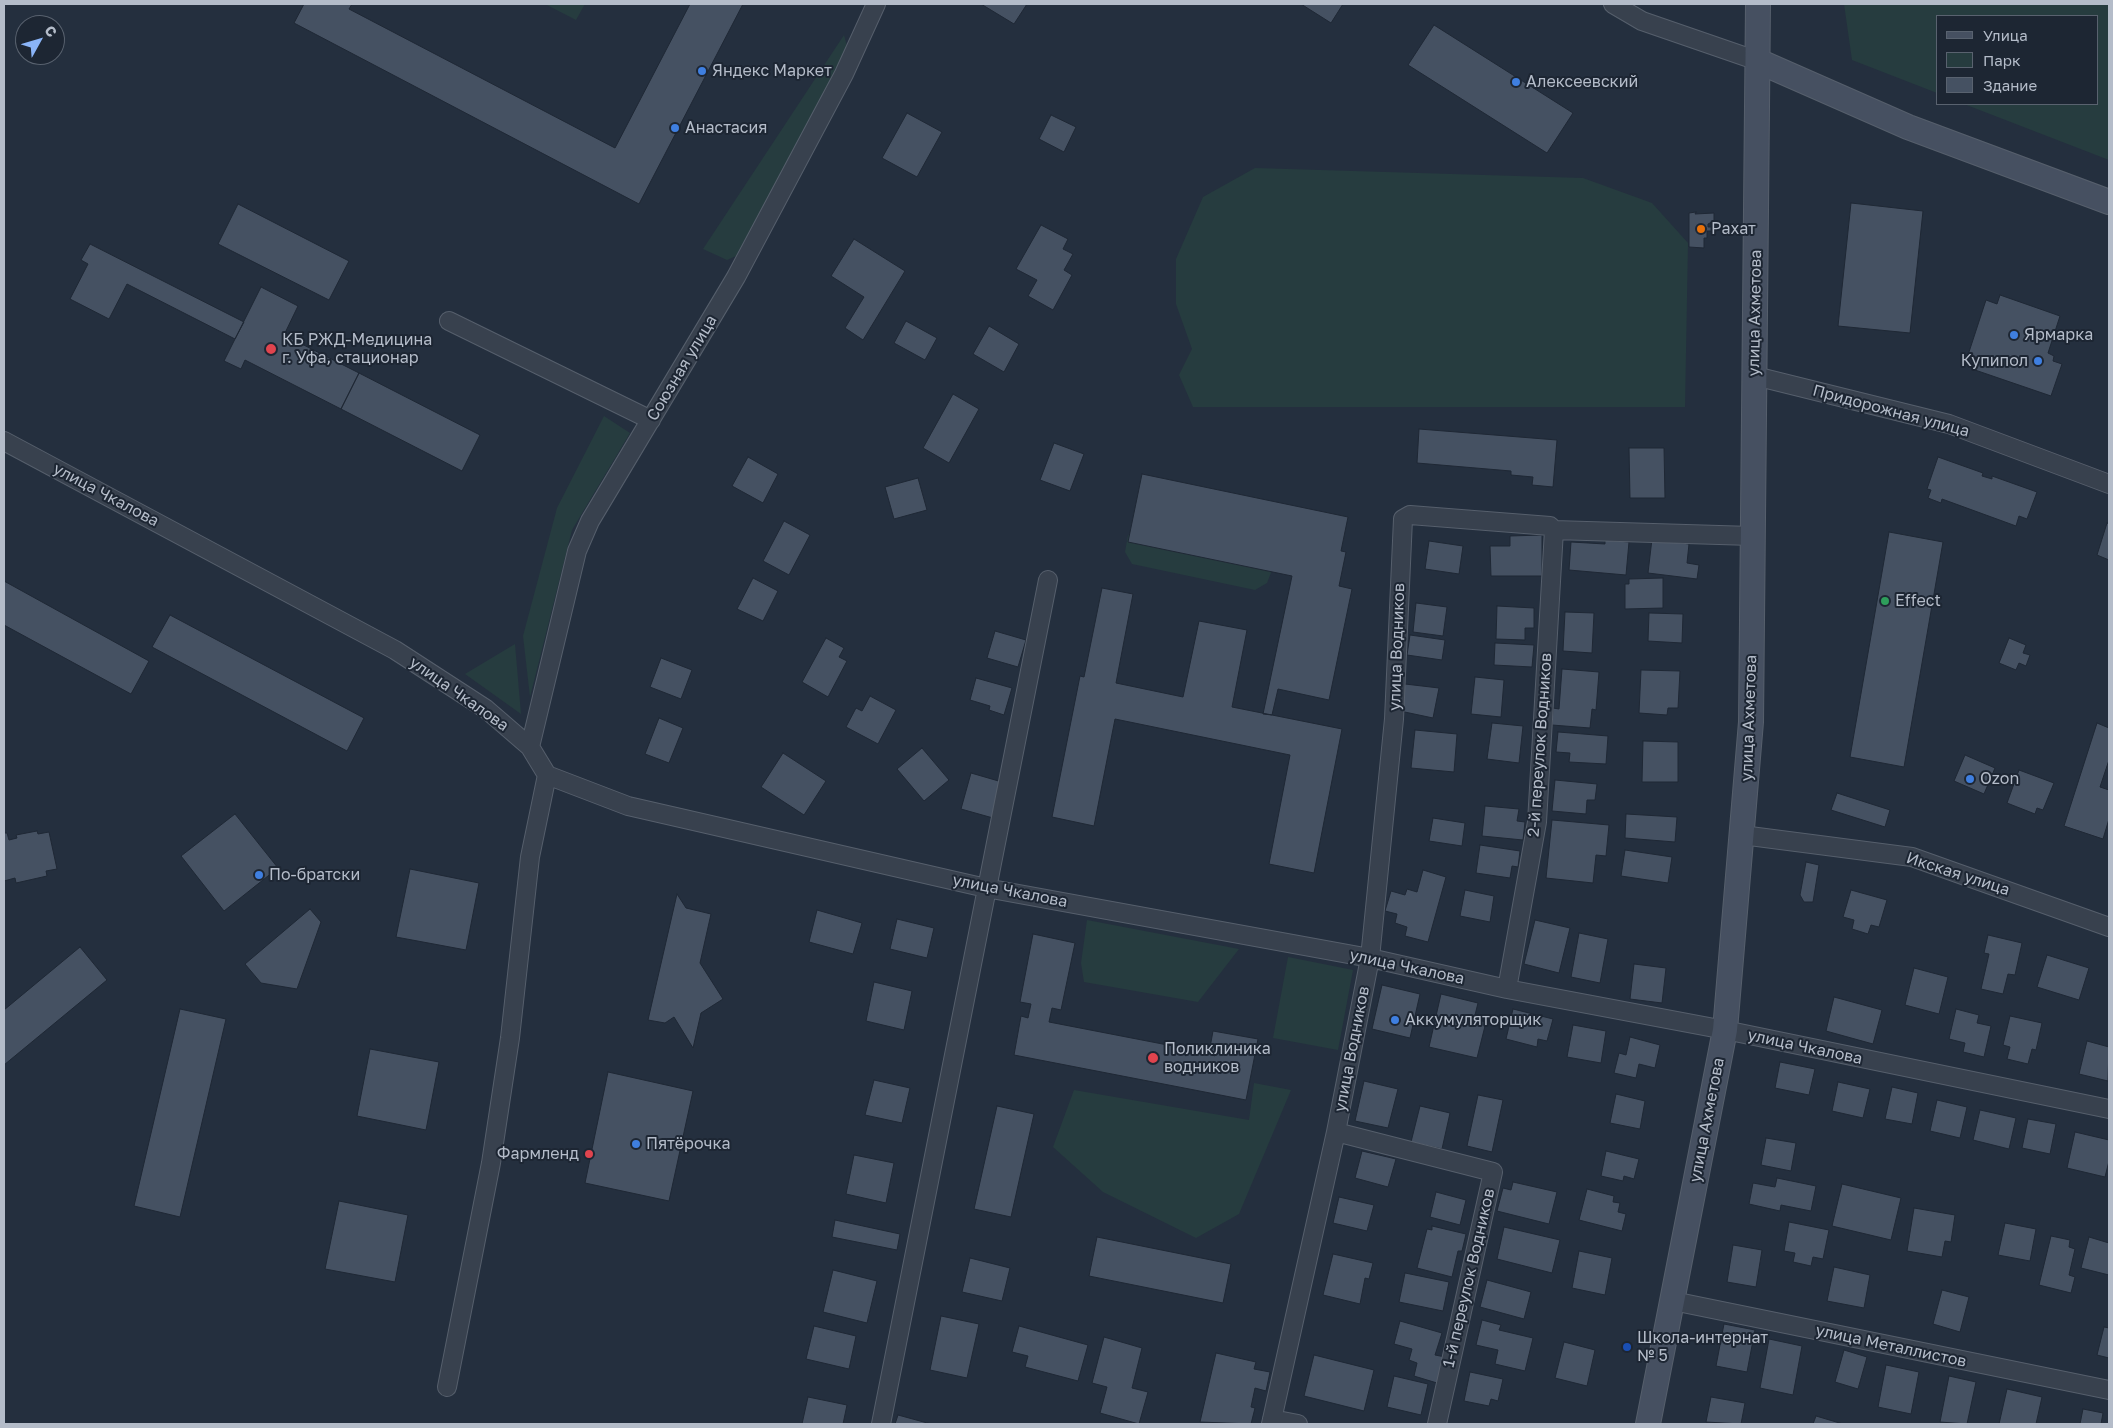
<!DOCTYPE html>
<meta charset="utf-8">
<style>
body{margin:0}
#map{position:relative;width:2113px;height:1428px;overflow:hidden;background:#242f3e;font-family:"Golos Text",sans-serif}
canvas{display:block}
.frame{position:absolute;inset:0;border:5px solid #b4bcc9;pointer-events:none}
.legend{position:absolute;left:1936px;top:15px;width:162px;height:90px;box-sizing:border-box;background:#1d2633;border:1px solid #59626f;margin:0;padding:6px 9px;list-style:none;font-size:15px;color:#b4bcc9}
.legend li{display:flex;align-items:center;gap:10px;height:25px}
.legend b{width:25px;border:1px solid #59626f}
.north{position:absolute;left:15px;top:15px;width:50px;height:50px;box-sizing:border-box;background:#1d2633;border:1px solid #59626f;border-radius:50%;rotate:51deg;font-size:14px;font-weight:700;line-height:20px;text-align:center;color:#b4bcc9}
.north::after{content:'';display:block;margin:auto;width:18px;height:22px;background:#8ab4f8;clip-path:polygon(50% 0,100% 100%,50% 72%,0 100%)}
</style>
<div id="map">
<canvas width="2113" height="1428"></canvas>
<div class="frame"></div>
<ul class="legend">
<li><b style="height:6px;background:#465061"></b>Улица</li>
<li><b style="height:14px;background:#263c3f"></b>Парк</li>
<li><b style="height:14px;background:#455162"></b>Здание</li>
</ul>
<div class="north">С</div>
</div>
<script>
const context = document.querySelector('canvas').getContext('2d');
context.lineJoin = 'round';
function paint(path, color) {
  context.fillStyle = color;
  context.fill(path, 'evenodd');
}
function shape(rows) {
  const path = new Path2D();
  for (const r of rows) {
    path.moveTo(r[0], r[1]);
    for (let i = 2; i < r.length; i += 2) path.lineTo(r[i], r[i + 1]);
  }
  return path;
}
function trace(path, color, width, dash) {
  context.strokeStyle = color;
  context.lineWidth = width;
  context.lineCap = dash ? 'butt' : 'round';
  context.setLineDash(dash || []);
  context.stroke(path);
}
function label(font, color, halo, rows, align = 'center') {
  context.font = font + ' "Golos Text",sans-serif';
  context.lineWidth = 4;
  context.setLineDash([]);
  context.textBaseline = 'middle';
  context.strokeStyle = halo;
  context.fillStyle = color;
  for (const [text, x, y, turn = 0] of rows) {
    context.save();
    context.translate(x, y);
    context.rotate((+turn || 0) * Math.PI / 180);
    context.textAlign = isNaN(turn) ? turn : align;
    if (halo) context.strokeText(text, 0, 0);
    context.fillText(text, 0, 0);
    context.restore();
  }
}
paint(shape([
 [545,4,585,4,576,20],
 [1844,4,2109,4,2109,160,1964,104,2097,104,2097,16,1937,16,1937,93,1852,60],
 [844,35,847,46,846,55,736,256,727,260,703,249],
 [1255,168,1583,178,1652,203,1688,243,1685,407,1193,407,1179,375,1192,349,1176,304,1176,259,1203,197],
 [604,416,630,433,572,530,530,697,523,636,557,508],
 [1128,535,1274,565,1267,583,1255,590,1132,564,1125,552],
 [515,644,521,714,465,674],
 [1087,920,1239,949,1198,1002,1084,982,1081,963],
 [1288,957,1353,970,1338,1050,1273,1038],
 [1254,1083,1291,1090,1239,1214,1196,1238,1103,1192,1053,1147,1074,1090,1249,1120]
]), '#263c3f');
const building = shape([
 [304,4,352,4,349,9,615,148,690,4,743,4,639,204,294,23,304,4],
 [981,4,1027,4,1014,24,981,4],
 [1301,4,1343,4,1331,23,1301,4],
 [1434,25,1573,113,1547,153,1408,65,1434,25],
 [907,113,942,132,917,177,882,158,907,113],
 [1051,115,1076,127,1064,152,1039,139,1051,115],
 [1851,203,1923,211,1910,333,1838,326,1851,203],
 [238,204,349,261,329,300,218,244,238,204],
 [1696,212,1695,214,1714,213,1714,221,1708,224,1708,227,1712,227,1712,231,1707,231,1707,238,1704,238,1704,248,1689,247,1689,213,1696,212],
 [1041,225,1068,239,1063,249,1073,254,1064,270,1072,275,1053,310,1028,296,1037,280,1016,269,1041,225],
 [854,239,905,271,863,340,845,328,864,297,831,276,854,239],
 [90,244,244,322,235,339,127,284,109,319,70,299,88,264,81,260,90,244],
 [261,287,298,306,284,335,359,373,341,409,245,360,241,369,224,361,261,287],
 [2000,295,2060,316,2048,353,2054,356,2053,361,2062,364,2051,396,1975,370,1979,358,1968,355,1986,300,1997,304,2000,295],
 [906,321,937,338,925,360,894,343,906,321],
 [989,326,1019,344,1004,372,973,354,989,326],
 [359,373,480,435,462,471,341,409,359,373],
 [953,394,979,409,949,463,923,448,953,394],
 [1419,429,1557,440,1553,487,1532,485,1533,477,1511,475,1511,471,1417,463,1419,429],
 [1054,443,1084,454,1070,491,1040,480,1054,443],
 [1629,448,1664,448,1665,498,1630,498,1629,448],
 [748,457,778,474,763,503,732,486,748,457],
 [1938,457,1983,473,1982,476,1992,479,1992,476,2037,492,2027,519,2019,516,2016,526,1942,499,1941,503,1928,498,1931,490,1927,489,1938,457],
 [1142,474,1348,517,1341,551,1346,552,1339,586,1352,589,1329,700,1278,689,1272,715,1263,714,1292,576,1128,542,1142,474],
 [918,478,927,510,894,519,885,487,918,478],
 [784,521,810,535,789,575,763,561,784,521],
 [2107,523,2109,524,2109,560,2097,555,2107,523],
 [1889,532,1943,542,1904,767,1850,757,1889,532],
 [1542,535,1542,576,1491,576,1490,546,1510,546,1510,536,1542,535],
 [1652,539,1689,544,1687,563,1699,565,1697,579,1648,573,1652,539],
 [1605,540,1629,542,1626,575,1569,570,1571,542,1605,544,1605,540],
 [1429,541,1463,546,1459,574,1425,569,1429,541],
 [753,578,778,591,763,621,737,609,753,578],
 [1663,578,1663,608,1625,609,1625,584,1629,584,1629,579,1663,578],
 [4,581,149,661,131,694,4,625,4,581],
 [1102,588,1133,594,1116,683,1183,697,1199,621,1247,630,1232,707,1342,729,1314,873,1269,864,1290,755,1115,719,1094,826,1052,817,1080,676,1084,677,1102,588],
 [1416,603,1447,607,1443,636,1413,632,1416,603],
 [1497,606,1534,608,1534,628,1525,628,1525,640,1496,639,1497,606],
 [1565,612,1594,613,1592,653,1563,651,1565,612],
 [1649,613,1683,614,1682,643,1648,641,1649,613],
 [170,615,364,718,347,751,152,647,170,615],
 [995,631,1026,640,1018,667,987,658,995,631],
 [1410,635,1445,640,1442,660,1407,655,1410,635],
 [826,638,844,648,839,657,847,661,828,697,802,682,826,638],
 [2009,638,2026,645,2023,653,2030,655,2026,666,2019,663,2016,670,1999,663,2009,638],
 [1495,643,1534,645,1532,667,1494,665,1495,643],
 [661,658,692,670,681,699,650,687,661,658],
 [1562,669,1599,672,1596,710,1592,709,1590,728,1552,725,1553,708,1559,709,1562,669],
 [1641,670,1680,671,1678,708,1668,708,1667,715,1639,713,1641,670],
 [1475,677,1504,680,1501,717,1471,714,1475,677],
 [976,678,1012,688,1004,715,989,710,990,706,970,700,976,678],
 [1405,684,1439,688,1433,718,1400,711,1405,684],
 [870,696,896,710,878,744,846,727,856,708,862,711,870,696],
 [659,718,683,728,669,763,645,754,659,718],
 [1492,723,1523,726,1519,763,1487,759,1492,723],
 [2097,723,2109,728,2109,760,2100,787,2109,790,2109,819,2103,839,2064,826,2097,723],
 [1415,730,1457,734,1454,772,1411,768,1415,730],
 [1558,732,1608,736,1606,764,1569,762,1570,753,1556,752,1558,732],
 [1643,741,1678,742,1678,782,1642,782,1643,741],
 [922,748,949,780,924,801,897,769,922,748],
 [783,753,826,781,804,815,761,787,783,753],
 [1965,755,1995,768,1984,794,1954,781,1965,755],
 [2019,770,2054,783,2043,810,2037,808,2035,814,2007,803,2019,770],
 [971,773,1002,782,993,818,961,809,971,773],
 [1555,780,1597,784,1595,800,1587,800,1586,814,1552,811,1555,780],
 [1837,793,1890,810,1885,827,1831,810,1837,793],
 [1485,806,1519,809,1517,821,1525,822,1523,840,1482,836,1485,806],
 [235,814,278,868,224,911,181,856,235,814],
 [1626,814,1677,817,1675,842,1625,838,1626,814],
 [1433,818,1465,823,1462,846,1429,841,1433,818],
 [1552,820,1609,825,1606,856,1596,855,1593,883,1546,878,1552,820],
 [37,831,38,834,49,832,57,869,46,871,47,876,16,883,15,878,4,881,4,833,7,833,9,840,17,838,16,835,37,831],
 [1480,845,1520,851,1518,867,1512,866,1510,878,1476,873,1480,845],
 [1625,850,1672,857,1668,883,1621,876,1625,850],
 [1806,862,1819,865,1813,902,1804,902,1800,895,1806,862],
 [410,869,479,883,466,950,396,937,410,869],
 [1423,870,1446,877,1428,942,1405,936,1407,927,1395,923,1397,914,1385,911,1391,891,1405,895,1407,889,1417,892,1423,870],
 [1465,890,1494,896,1490,922,1460,916,1465,890],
 [1851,890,1887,900,1879,927,1871,925,1868,934,1852,929,1854,920,1843,917,1851,890],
 [677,894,686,908,711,914,700,963,723,999,701,1013,693,1048,674,1017,665,1023,648,1020,677,894],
 [310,909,321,922,297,989,261,983,245,964,310,909],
 [817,910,862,923,853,954,809,942,817,910],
 [897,919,934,928,927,958,890,949,897,919],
 [1535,920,1570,928,1559,973,1524,964,1535,920],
 [1579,933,1608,939,1600,983,1571,977,1579,933],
 [1033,934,1075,943,1061,1010,1052,1008,1049,1022,1209,1053,1213,1031,1258,1039,1246,1100,1014,1055,1021,1016,1028,1018,1031,1004,1020,1002,1033,934],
 [1988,935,2022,943,2015,975,2008,974,2003,994,1981,989,1989,954,1984,953,1988,935],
 [80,947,107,980,4,1065,4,1010,80,947],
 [2047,955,2089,968,2079,1000,2037,987,2047,955],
 [1634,964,1666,968,1662,1003,1630,999,1634,964],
 [1914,968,1948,977,1939,1014,1905,1005,1914,968],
 [874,982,912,991,904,1030,866,1021,874,982],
 [1382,985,1420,994,1410,1038,1372,1029,1382,985],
 [1441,994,1478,1003,1474,1019,1486,1022,1477,1058,1429,1047,1441,994],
 [1834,997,1882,1010,1873,1044,1826,1031,1834,997],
 [180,1009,226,1019,180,1217,134,1206,180,1009],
 [1513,1009,1553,1019,1547,1041,1538,1039,1537,1047,1506,1039,1513,1009],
 [1956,1009,1979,1015,1977,1023,1991,1026,1984,1057,1963,1052,1965,1043,1949,1039,1956,1009],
 [2010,1016,2042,1023,2036,1050,2032,1049,2028,1064,2007,1059,2010,1047,2003,1045,2010,1016],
 [1573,1025,1606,1031,1601,1063,1567,1057,1573,1025],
 [1630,1037,1660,1045,1655,1068,1639,1064,1636,1078,1614,1073,1619,1053,1626,1055,1630,1037],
 [2087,1041,2109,1047,2108,1081,2079,1074,2087,1041],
 [370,1049,439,1062,426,1130,357,1116,370,1049],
 [1780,1062,1815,1069,1809,1095,1775,1088,1780,1062],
 [608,1072,693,1091,669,1201,585,1183,608,1072],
 [874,1080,910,1088,902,1123,865,1115,874,1080],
 [1364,1081,1398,1089,1388,1128,1355,1121,1364,1081],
 [1838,1082,1870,1089,1863,1118,1832,1111,1838,1082],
 [1892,1087,1918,1093,1912,1124,1885,1119,1892,1087],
 [1616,1094,1645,1101,1640,1129,1610,1123,1616,1094],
 [1478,1095,1503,1100,1492,1152,1467,1146,1478,1095],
 [1937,1100,1967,1107,1960,1138,1930,1131,1937,1100],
 [997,1106,1034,1114,1011,1217,974,1209,997,1106],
 [1420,1106,1450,1113,1442,1149,1411,1142,1420,1106],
 [1980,1110,2016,1118,2009,1149,1973,1140,1980,1110],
 [2028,1119,2056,1124,2050,1154,2022,1148,2028,1119],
 [2075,1132,2109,1140,2109,1161,2105,1177,2067,1168,2075,1132],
 [1766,1138,1796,1143,1791,1171,1761,1165,1766,1138],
 [1362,1151,1396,1159,1388,1187,1355,1178,1362,1151],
 [1606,1151,1639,1159,1634,1179,1624,1176,1623,1181,1601,1176,1606,1151],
 [854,1155,894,1163,886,1203,846,1194,854,1155],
 [1777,1178,1816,1186,1811,1211,1781,1205,1780,1211,1749,1204,1753,1183,1775,1187,1777,1178],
 [1513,1182,1557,1192,1549,1224,1497,1211,1503,1188,1511,1190,1513,1182],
 [1842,1184,1901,1198,1891,1240,1832,1226,1842,1184],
 [1587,1189,1614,1196,1613,1202,1620,1203,1618,1212,1626,1214,1622,1231,1579,1220,1587,1189],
 [1436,1192,1466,1200,1460,1225,1430,1217,1436,1192],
 [1339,1197,1374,1205,1367,1231,1333,1223,1339,1197],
 [339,1201,408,1215,395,1282,325,1269,339,1201],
 [1914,1208,1955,1215,1951,1242,1945,1241,1942,1257,1907,1251,1914,1208],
 [835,1220,900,1234,897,1250,832,1237,835,1220],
 [1789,1222,1829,1230,1823,1259,1813,1257,1811,1266,1793,1262,1795,1253,1784,1251,1789,1222],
 [2005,1223,2036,1229,2030,1261,1998,1255,2005,1223],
 [1432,1226,1466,1234,1462,1251,1458,1251,1452,1277,1417,1268,1427,1229,1432,1230,1432,1226],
 [1504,1227,1560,1240,1552,1273,1497,1259,1504,1227],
 [2051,1236,2070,1240,2069,1247,2075,1249,2069,1275,2075,1277,2071,1293,2039,1285,2051,1236],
 [1097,1237,1231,1264,1223,1303,1089,1276,1097,1237],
 [2089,1237,2109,1243,2109,1275,2081,1268,2089,1237],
 [1733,1245,1762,1250,1756,1287,1727,1282,1733,1245],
 [1579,1251,1612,1258,1605,1295,1572,1288,1579,1251],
 [1333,1254,1373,1263,1369,1279,1365,1278,1360,1304,1323,1295,1333,1254],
 [970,1258,1010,1268,1002,1301,962,1292,970,1258],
 [1834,1267,1870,1275,1864,1308,1827,1301,1834,1267],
 [833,1270,877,1281,867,1323,823,1312,833,1270],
 [1405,1273,1449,1282,1443,1311,1399,1302,1405,1273],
 [1487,1280,1531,1292,1524,1319,1480,1307,1487,1280],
 [1942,1290,1969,1297,1960,1332,1933,1324,1942,1290],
 [941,1316,979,1324,967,1378,930,1370,941,1316],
 [1482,1320,1501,1325,1499,1330,1533,1338,1525,1371,1495,1364,1498,1350,1476,1345,1482,1320],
 [1400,1321,1442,1333,1435,1355,1445,1357,1437,1383,1414,1376,1417,1363,1409,1360,1412,1349,1394,1344,1400,1321],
 [1724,1324,1755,1330,1747,1372,1716,1366,1724,1324],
 [814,1326,856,1336,849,1369,806,1359,814,1326],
 [1019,1326,1088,1345,1078,1381,1025,1367,1028,1356,1012,1352,1019,1326],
 [2104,1327,2109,1328,2109,1358,2097,1355,2104,1327],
 [1104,1337,1142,1348,1132,1388,1148,1392,1139,1424,1100,1413,1107,1387,1092,1383,1104,1337],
 [1769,1339,1802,1346,1793,1395,1760,1388,1769,1339],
 [1564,1342,1595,1350,1587,1386,1555,1378,1564,1342],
 [1844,1350,1867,1357,1858,1389,1835,1382,1844,1350],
 [1216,1353,1256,1362,1254,1369,1270,1372,1266,1391,1255,1388,1251,1407,1255,1408,1251,1424,1200,1422,1216,1353],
 [1314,1355,1374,1370,1364,1411,1304,1396,1314,1355],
 [1886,1365,1919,1372,1911,1414,1878,1407,1886,1365],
 [1470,1372,1503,1379,1498,1401,1491,1399,1489,1406,1464,1401,1470,1372],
 [1394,1376,1428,1384,1421,1415,1387,1407,1394,1376],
 [1949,1376,1976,1382,1967,1424,1940,1422,1949,1376],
 [2007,1389,2042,1397,2036,1424,1999,1424,2007,1389],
 [808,1397,847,1405,843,1424,802,1424,808,1397],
 [1711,1397,1745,1403,1741,1424,1706,1422,1711,1397],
 [2083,1409,2103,1413,2101,1424,2080,1424,2083,1409],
 [898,1415,931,1424,895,1424,898,1415],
 [1816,1416,1843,1424,1813,1424,1816,1416]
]);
paint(building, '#455162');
trace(building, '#1f2835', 1);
const street = shape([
 [1613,4,1642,21,1758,61],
 [449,321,651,420],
 [1755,376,1949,424,2109,484],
 [4,441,395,650,486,709,530,747,547,775,628,806,986,888,1370,958,1507,989,1725,1030,2109,1109],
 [530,747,577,551,590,521,736,277,844,74,876,4],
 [1742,835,1912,857,2109,927],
 [1507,989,1537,822,1554,530],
 [1336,1132,1493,1172,1437,1424],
 [1673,1301,2109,1390],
 [447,1387,491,1163,510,1038,530,857,547,775],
 [1272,1419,1298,1424],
 [881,1424,1048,580],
 [1271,1424,1336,1132,1370,958,1394,719,1403,519,1410,515,1550,526,1554,530,1752,536]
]);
const secondary = shape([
 [1758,61,1908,127,2109,202],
 [1648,1424,1725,1030,1751,722,1758,4]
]);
trace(street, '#565f6c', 20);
trace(secondary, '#565f6c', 26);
trace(street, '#38414e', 18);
trace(secondary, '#465061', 24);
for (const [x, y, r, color] of [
 [702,71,5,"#3f7fe0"],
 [1516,82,5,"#3f7fe0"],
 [675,128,5,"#3f7fe0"],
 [1701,229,5,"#e8710a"],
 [2014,335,5,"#3f7fe0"],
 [271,349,6,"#e0444e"],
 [2038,361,5,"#3f7fe0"],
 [1885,601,5,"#2e9e5b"],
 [1970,779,5,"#3f7fe0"],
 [259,875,5,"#3f7fe0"],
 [1395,1020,5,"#3f7fe0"],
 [1153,1058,6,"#e0444e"],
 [636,1144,5,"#3f7fe0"],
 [589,1154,5,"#e0444e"],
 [1627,1347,5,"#1a4fb4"]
]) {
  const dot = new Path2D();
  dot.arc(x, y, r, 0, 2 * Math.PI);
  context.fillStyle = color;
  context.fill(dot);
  trace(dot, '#1d2633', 2);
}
label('16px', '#b4bcc9', '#1d2633', [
 ["Яндекс Маркет",712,71],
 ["Алексеевский",1526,82],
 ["Анастасия",685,128],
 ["Рахат",1711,229],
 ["Ярмарка",2024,335],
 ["КБ РЖД-Медицина",282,340],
 ["г. Уфа, стационар",282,358],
 ["Купипол",2028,361,"right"],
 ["Effect",1895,601],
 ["Ozon",1980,779],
 ["По-братски",269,875],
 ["Аккумуляторщик",1405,1020],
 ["Поликлиника",1164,1049],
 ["водников",1164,1067],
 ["Пятёрочка",646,1144],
 ["Фармленд",579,1154,"right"],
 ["Школа-интернат",1637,1338],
 ["№ 5",1637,1356]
], 'left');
label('16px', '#b4bcc9', '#1d2633', [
 ["улица Ахметова",1755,313,-89],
 ["Союзная улица",682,368,-59],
 ["Придорожная улица",1891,411,15],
 ["улица Чкалова",106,495,28],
 ["улица Водников",1397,647,-88],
 ["улица Чкалова",459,694,35],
 ["улица Ахметова",1749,718,-88],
 ["2-й переулок Водников",1540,745,-86],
 ["Икская улица",1958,874,18],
 ["улица Чкалова",1010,891,11],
 ["улица Чкалова",1407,967,12],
 ["улица Чкалова",1805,1047,12],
 ["улица Водников",1352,1049,-79],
 ["улица Ахметова",1707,1120,-79],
 ["1-й переулок Водников",1469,1278,-77],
 ["улица Металлистов",1891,1346,12]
]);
</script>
